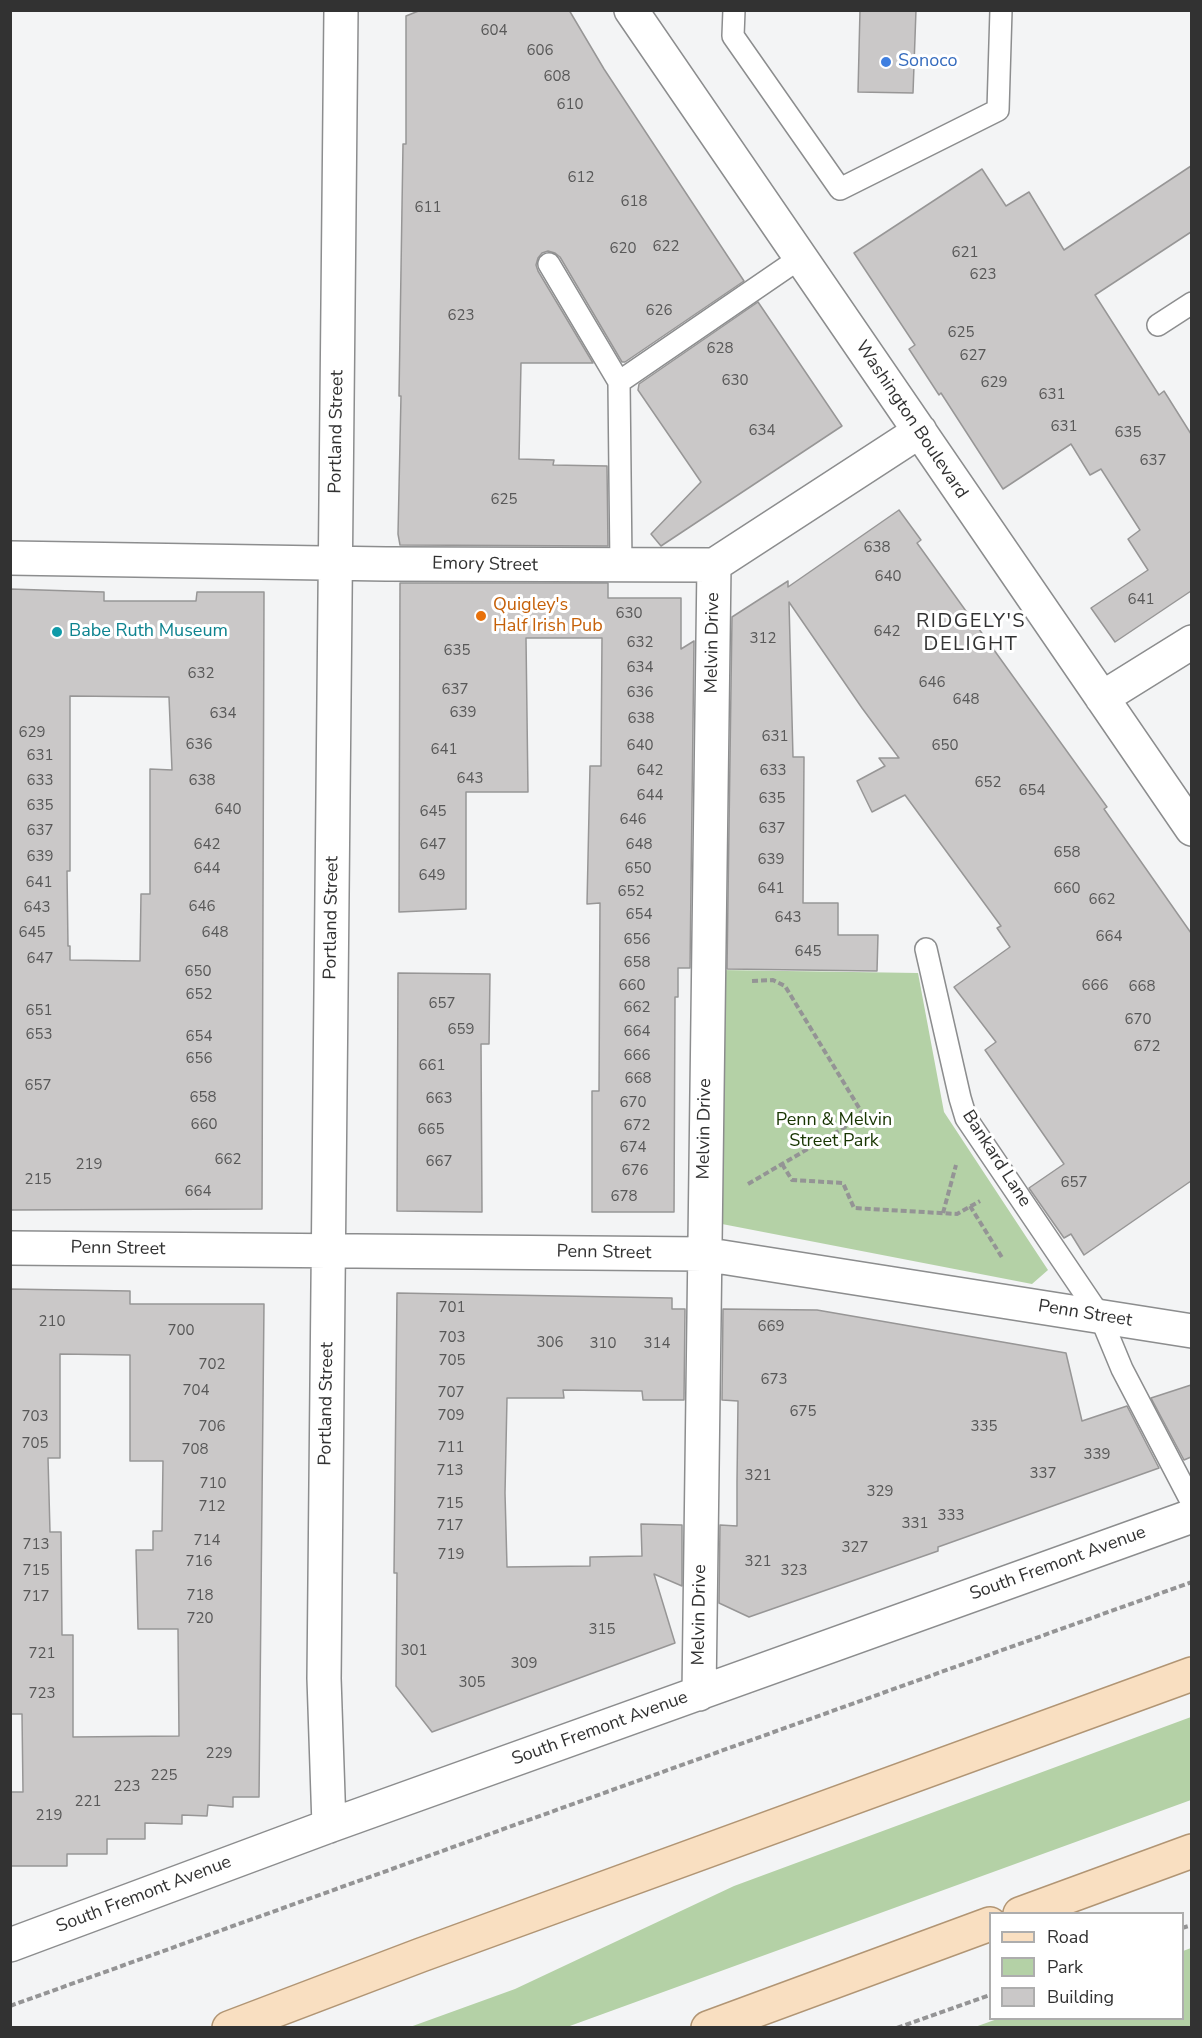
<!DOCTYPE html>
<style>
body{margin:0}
#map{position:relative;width:1202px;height:2038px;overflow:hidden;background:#f3f4f5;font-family:"Nunito Sans",sans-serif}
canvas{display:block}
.frame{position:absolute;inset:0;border:12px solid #323232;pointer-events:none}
.legend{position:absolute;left:989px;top:1912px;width:195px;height:108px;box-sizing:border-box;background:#fff;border:2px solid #adadad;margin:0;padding:8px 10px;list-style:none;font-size:18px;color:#323232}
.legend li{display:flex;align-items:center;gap:12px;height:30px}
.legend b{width:30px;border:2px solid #adadad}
</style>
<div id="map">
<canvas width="1202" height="2038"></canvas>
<div class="frame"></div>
<ul class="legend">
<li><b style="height:8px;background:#f9dfc1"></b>Road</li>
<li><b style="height:16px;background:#b4d1a6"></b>Park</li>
<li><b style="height:16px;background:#cac8c8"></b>Building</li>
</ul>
</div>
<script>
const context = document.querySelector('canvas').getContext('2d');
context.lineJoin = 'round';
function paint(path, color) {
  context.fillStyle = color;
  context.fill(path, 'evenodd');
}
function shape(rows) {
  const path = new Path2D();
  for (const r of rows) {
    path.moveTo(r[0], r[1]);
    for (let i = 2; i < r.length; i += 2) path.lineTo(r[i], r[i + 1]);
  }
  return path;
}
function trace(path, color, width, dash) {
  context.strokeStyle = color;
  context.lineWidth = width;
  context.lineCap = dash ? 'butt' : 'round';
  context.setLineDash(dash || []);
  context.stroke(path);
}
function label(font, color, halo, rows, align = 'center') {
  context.font = font + ' "Nunito Sans",sans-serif';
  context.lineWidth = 6;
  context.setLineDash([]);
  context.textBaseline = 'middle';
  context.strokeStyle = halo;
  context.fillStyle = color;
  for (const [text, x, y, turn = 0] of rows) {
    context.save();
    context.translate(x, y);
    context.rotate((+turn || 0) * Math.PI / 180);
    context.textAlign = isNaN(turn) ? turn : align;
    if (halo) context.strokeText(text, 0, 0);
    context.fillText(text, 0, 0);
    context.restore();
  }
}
paint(shape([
 [721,970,918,973,944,1112,1048,1270,1032,1284,722,1224],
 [1191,1717,1191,1800,567,2027,410,2027,515,1989,734,1886],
 [1191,1948,1191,2027,975,2027,1000,2018,1182,2018,1183,1951]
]), '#b4d1a6');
const building = shape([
 [421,10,569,10,604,69,744,281,625,362,622,362,560,257,555,253,548,251,542,253,538,258,536,265,538,271,593,363,521,363,519,459,554,460,553,465,607,466,608,546,400,545,398,534,401,396,399,396,403,144,406,144,406,16,421,10],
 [860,10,916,10,913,93,858,92,860,10],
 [1191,166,1191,232,1095,295,1159,395,1164,391,1191,434,1191,591,1115,642,1091,608,1148,570,1128,539,1140,530,1101,469,1090,475,1071,444,1003,489,941,393,939,395,909,349,915,345,854,253,982,169,1006,206,1029,192,1064,250,1191,166],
 [758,302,842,426,661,546,651,534,701,482,638,390,639,384,758,302],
 [899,510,921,540,917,543,1107,807,1104,809,1191,933,1191,1181,1084,1255,1071,1234,1064,1238,1029,1188,1064,1164,985,1050,996,1042,954,987,1010,947,997,928,1001,926,905,795,872,812,857,781,885,766,879,758,899,758,862,708,789,602,793,757,804,757,803,903,838,903,838,935,878,935,877,971,727,969,732,617,788,581,788,587,899,510],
 [400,583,608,583,608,598,681,598,681,649,694,641,690,968,678,968,678,997,675,997,674,1212,592,1212,592,1091,599,1091,600,903,587,904,590,766,601,766,602,638,526,638,528,792,466,792,466,909,399,912,400,583],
 [10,589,104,592,104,601,196,601,197,592,264,592,262,1209,10,1210,10,589],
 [70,696,169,697,172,770,150,769,150,894,141,894,140,961,70,960,70,946,68,946,67,871,70,871,70,696],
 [398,973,490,974,489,1044,481,1044,482,1212,397,1211,398,973],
 [10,1289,130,1291,130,1304,264,1304,259,1797,233,1797,233,1807,208,1805,207,1816,182,1815,182,1824,145,1823,145,1839,107,1839,107,1854,67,1854,67,1866,10,1866,10,1792,23,1792,22,1714,10,1714,10,1289],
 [60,1354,130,1355,130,1461,163,1461,162,1531,153,1531,153,1550,136,1550,138,1629,178,1629,179,1736,73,1737,73,1635,62,1635,61,1532,50,1532,48,1458,60,1458,60,1354],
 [397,1293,672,1298,672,1309,685,1309,684,1400,643,1400,642,1391,563,1390,564,1398,507,1398,505,1493,507,1567,590,1566,590,1557,642,1556,641,1524,682,1525,682,1586,654,1574,675,1643,432,1732,396,1686,397,1573,394,1573,397,1293],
 [723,1309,817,1310,1066,1353,1082,1421,1127,1406,1159,1468,938,1547,938,1551,749,1617,719,1603,720,1525,737,1526,737,1482,738,1401,722,1400,723,1309],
 [1191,1385,1191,1457,1184,1460,1151,1398,1191,1385]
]);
paint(building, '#cac8c8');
trace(building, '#979696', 1.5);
const lane = shape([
 [734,10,733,36,840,189,998,110,1001,10],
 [549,264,619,382,800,258],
 [1158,325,1192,303],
 [619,382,621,566],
 [926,949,960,1098,966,1118,1100,1316,1122,1369,1192,1503]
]);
const street = shape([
 [631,10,1192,829],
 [10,558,386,564,714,565,920,431],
 [1102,698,1192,642],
 [10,1248,703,1254,1192,1331],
 [699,1694,714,565],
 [329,1826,324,1678,341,10],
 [10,1945,329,1826,1192,1516]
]);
const primary = shape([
 [1020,1914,1192,1851],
 [229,2028,421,1955,1192,1674],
 [708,2028,990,1924]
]);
trace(lane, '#8c8d8e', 24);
trace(street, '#8c8d8e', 36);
trace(primary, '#b19574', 36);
trace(shape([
 [782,1164,792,1180,843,1183,854,1208,957,1214,980,1201],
 [748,1184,864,1116,785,986,773,980,750,981],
 [970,1206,1003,1259],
 [943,1213,956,1165],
 [1182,1928,1192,1925],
 [10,2006,1192,1582],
 [897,2028,990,1995]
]), '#949495', 4, [6, 3]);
trace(lane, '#fff', 21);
trace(street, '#fff', 33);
trace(primary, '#f9dfc1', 33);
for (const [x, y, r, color] of [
 [886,62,6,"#3f7fe0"],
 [481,616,6,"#e8710a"],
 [57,632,6,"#0f9aa8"]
]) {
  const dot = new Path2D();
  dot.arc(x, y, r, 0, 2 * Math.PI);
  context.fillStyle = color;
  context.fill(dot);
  trace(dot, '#fff', 2);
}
label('15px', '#585858', null, [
 ["604",494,31],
 ["606",540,51],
 ["608",557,77],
 ["610",570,105],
 ["612",581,178],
 ["618",634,202],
 ["611",428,208],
 ["622",666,247],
 ["620",623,249],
 ["621",965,253],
 ["623",983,275],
 ["626",659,311],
 ["623",461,316],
 ["625",961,333],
 ["628",720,349],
 ["627",973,356],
 ["630",735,381],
 ["629",994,383],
 ["631",1052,395],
 ["631",1064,427],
 ["634",762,431],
 ["635",1128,433],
 ["637",1153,461],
 ["625",504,500],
 ["638",877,548],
 ["640",888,577],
 ["641",1141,600],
 ["630",629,614],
 ["642",887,632],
 ["312",763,639],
 ["632",640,643],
 ["635",457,651],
 ["634",640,668],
 ["632",201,674],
 ["646",932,683],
 ["637",455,690],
 ["636",640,693],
 ["648",966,700],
 ["639",463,713],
 ["634",223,714],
 ["638",641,719],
 ["629",32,733],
 ["631",775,737],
 ["636",199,745],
 ["640",640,746],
 ["650",945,746],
 ["641",444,750],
 ["631",40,756],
 ["642",650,771],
 ["633",773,771],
 ["643",470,779],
 ["633",40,781],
 ["638",202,781],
 ["652",988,783],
 ["654",1032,791],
 ["644",650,796],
 ["635",772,799],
 ["635",40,806],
 ["640",228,810],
 ["645",433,812],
 ["646",633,820],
 ["637",772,829],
 ["637",40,831],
 ["642",207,845],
 ["647",433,845],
 ["648",639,845],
 ["658",1067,853],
 ["639",40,857],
 ["639",771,860],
 ["644",207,869],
 ["650",638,869],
 ["649",432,876],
 ["641",39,883],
 ["641",771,889],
 ["660",1067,889],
 ["652",631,892],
 ["662",1102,900],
 ["646",202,907],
 ["643",37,908],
 ["654",639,915],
 ["643",788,918],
 ["645",32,933],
 ["648",215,933],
 ["664",1109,937],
 ["656",637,940],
 ["645",808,952],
 ["647",40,959],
 ["658",637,963],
 ["650",198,972],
 ["660",632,986],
 ["666",1095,986],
 ["668",1142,987],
 ["652",199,995],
 ["657",442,1004],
 ["662",637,1008],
 ["651",39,1011],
 ["670",1138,1020],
 ["659",461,1030],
 ["664",637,1032],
 ["653",39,1035],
 ["654",199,1037],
 ["672",1147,1047],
 ["666",637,1056],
 ["656",199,1059],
 ["661",432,1066],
 ["668",638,1079],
 ["657",38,1086],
 ["658",203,1098],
 ["663",439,1099],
 ["670",633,1103],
 ["660",204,1125],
 ["672",637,1126],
 ["665",431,1130],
 ["674",633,1148],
 ["662",228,1160],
 ["667",439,1162],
 ["219",89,1165],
 ["676",635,1171],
 ["215",38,1180],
 ["657",1074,1183],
 ["664",198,1192],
 ["678",624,1197],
 ["701",452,1308],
 ["210",52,1322],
 ["669",771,1327],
 ["700",181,1331],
 ["703",452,1338],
 ["306",550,1343],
 ["310",603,1344],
 ["314",657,1344],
 ["705",452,1361],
 ["702",212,1365],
 ["673",774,1380],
 ["704",196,1391],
 ["707",451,1393],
 ["675",803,1412],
 ["709",451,1416],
 ["703",35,1417],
 ["706",212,1427],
 ["335",984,1427],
 ["705",35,1444],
 ["711",451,1448],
 ["708",195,1450],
 ["339",1097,1455],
 ["713",450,1471],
 ["337",1043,1474],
 ["321",758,1476],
 ["710",213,1484],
 ["329",880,1492],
 ["715",450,1504],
 ["712",212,1507],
 ["333",951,1516],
 ["331",915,1524],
 ["717",450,1526],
 ["714",207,1541],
 ["713",36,1545],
 ["327",855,1548],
 ["719",451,1555],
 ["716",199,1562],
 ["321",758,1562],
 ["715",36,1571],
 ["323",794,1571],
 ["718",200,1596],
 ["717",36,1597],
 ["720",200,1619],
 ["315",602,1630],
 ["301",414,1651],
 ["721",42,1654],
 ["309",524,1664],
 ["305",472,1683],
 ["723",42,1694],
 ["229",219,1754],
 ["225",164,1776],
 ["223",127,1787],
 ["221",88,1802],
 ["219",49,1816]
]);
label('18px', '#366cbe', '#fff', [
 ["Sonoco",898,62]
], 'left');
label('18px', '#323232', '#fff', [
 ["Washington Boulevard",911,420,56],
 ["Portland Street",337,432,-89],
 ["Emory Street",485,565,1],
 ["Melvin Drive",713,643,-89],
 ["Portland Street",332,918,-89],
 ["Melvin Drive",705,1129,-89],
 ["Bankard Lane",996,1159,57],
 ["Penn Street",118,1249,1],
 ["Penn Street",604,1253,1],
 ["Penn Street",1085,1314,9],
 ["Portland Street",327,1404,-89],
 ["South Fremont Avenue",1058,1564,-20],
 ["Melvin Drive",700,1615,-89],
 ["South Fremont Avenue",600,1729,-20],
 ["South Fremont Avenue",144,1895,-21]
]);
label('18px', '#c56008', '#fff', [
 ["Quigley's",493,606],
 ["Half Irish Pub",493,627]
], 'left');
label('18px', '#0d838f', '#fff', [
 ["Babe Ruth Museum",69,632]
], 'left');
label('18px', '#183502', '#fff', [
 ["Penn & Melvin",834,1121],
 ["Street Park",834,1142]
]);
context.letterSpacing = '1.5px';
label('20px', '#323232', '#fff', [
 ["RIDGELY'S",971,622],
 ["DELIGHT",971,645]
]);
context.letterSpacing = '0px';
</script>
